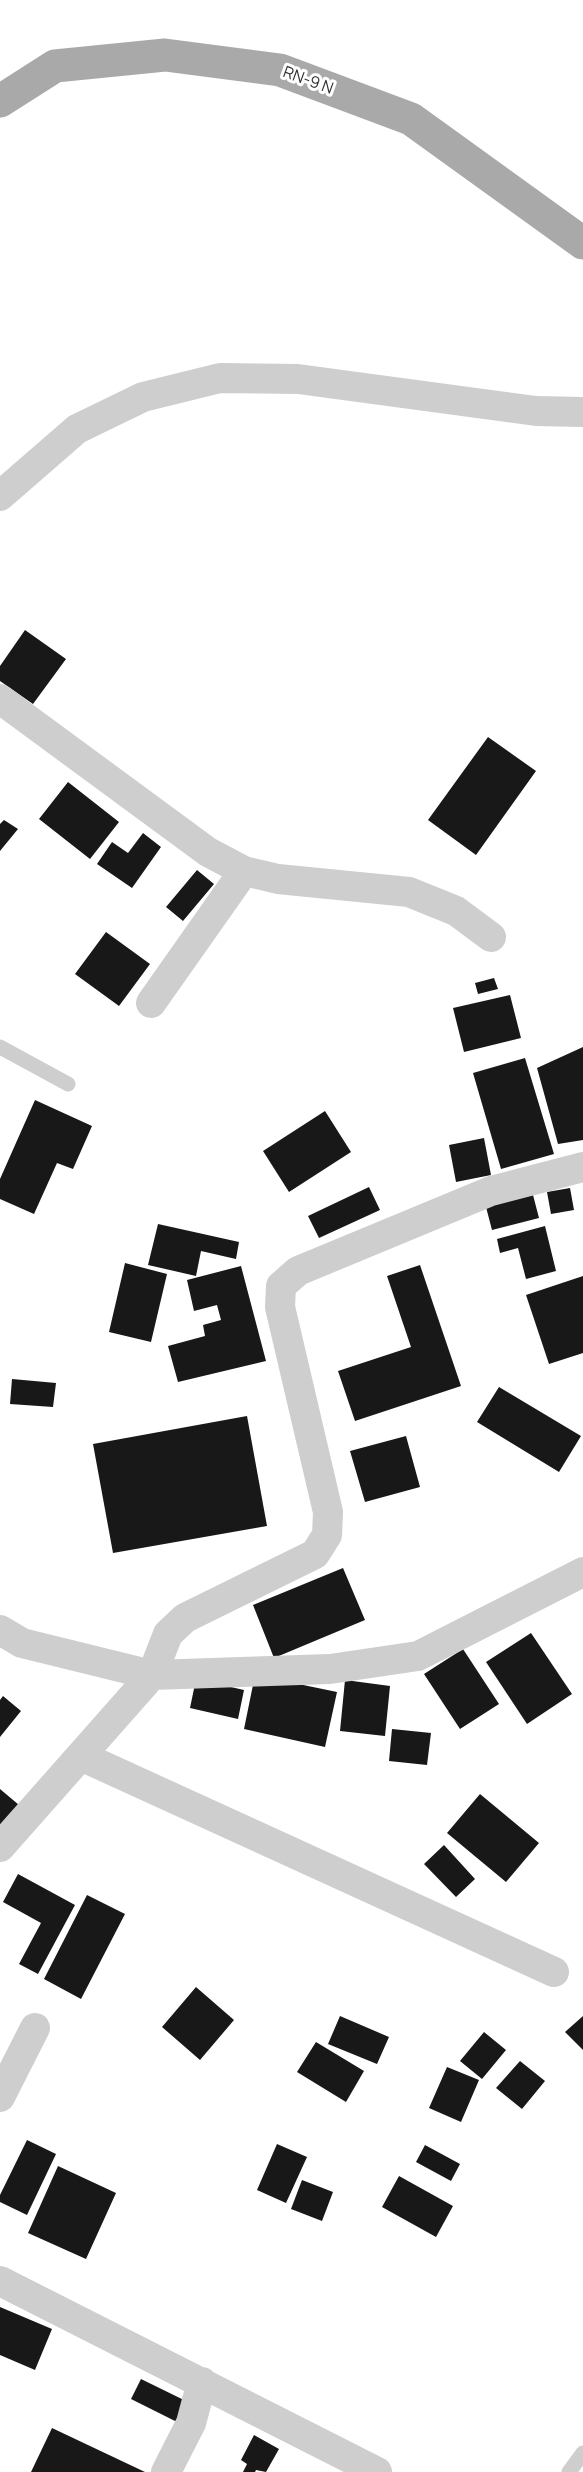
<!DOCTYPE html>
<style>
body{margin:0}
canvas{display:block;background:#fff}
</style>
<canvas width="583" height="2472"></canvas>
<script>
const context = document.querySelector('canvas').getContext('2d');
context.lineJoin = 'round';
function paint(path, color) {
  context.fillStyle = color;
  context.fill(path, 'evenodd');
}
function shape(rows) {
  const path = new Path2D();
  for (const r of rows) {
    path.moveTo(r[0], r[1]);
    for (let i = 2; i < r.length; i += 2) path.lineTo(r[i], r[i + 1]);
  }
  return path;
}
function trace(path, color, width, dash) {
  context.strokeStyle = color;
  context.lineWidth = width;
  context.lineCap = dash ? 'butt' : 'round';
  context.setLineDash(dash || []);
  context.stroke(path);
}
function label(font, color, halo, rows, align = 'center') {
  context.font = font + ' Manrope,sans-serif';
  context.lineWidth = 6;
  context.setLineDash([]);
  context.textBaseline = 'middle';
  context.strokeStyle = halo;
  context.fillStyle = color;
  for (const [text, x, y, turn = 0] of rows) {
    context.save();
    context.translate(x, y);
    context.rotate((+turn || 0) * Math.PI / 180);
    context.textAlign = isNaN(turn) ? turn : align;
    if (halo) context.strokeText(text, 0, 0);
    context.fillText(text, 0, 0);
    context.restore();
  }
}
paint(shape([
 [25,630,66,659,33,704,0,681,0,666],
 [488,737,536,771,476,855,428,820],
 [68,782,119,822,90,859,39,819],
 [4,820,18,829,0,851,0,824],
 [143,833,161,847,132,888,97,864,112,842,128,853],
 [197,870,214,884,183,921,166,907],
 [106,932,150,964,119,1006,75,974],
 [494,978,498,989,478,994,475,983],
 [510,995,521,1038,464,1052,453,1008],
 [583,1047,583,1140,558,1144,537,1068],
 [525,1058,554,1154,501,1169,473,1073],
 [35,1100,92,1126,73,1169,57,1163,34,1214,0,1199,0,1179],
 [325,1111,351,1152,289,1192,263,1151],
 [484,1138,491,1175,456,1182,449,1145],
 [369,1187,380,1210,319,1238,308,1216],
 [570,1188,574,1210,551,1214,547,1192],
 [533,1195,539,1218,492,1230,486,1207],
 [158,1224,239,1242,236,1259,201,1251,196,1276,148,1265],
 [545,1226,556,1271,526,1279,518,1248,500,1253,497,1239],
 [125,1263,167,1274,151,1342,109,1332],
 [420,1265,461,1386,355,1421,338,1371,411,1347,387,1276],
 [241,1266,266,1361,178,1382,168,1346,205,1336,203,1325,221,1320,217,1305,194,1311,187,1280],
 [583,1276,583,1353,549,1364,526,1295],
 [12,1379,56,1383,53,1407,10,1404],
 [499,1387,581,1436,559,1472,477,1422],
 [247,1416,267,1526,113,1553,93,1444],
 [406,1436,420,1487,365,1502,350,1451],
 [343,1568,365,1620,274,1658,253,1605],
 [531,1633,572,1694,527,1724,486,1662],
 [463,1649,499,1704,460,1729,424,1674],
 [255,1675,337,1692,325,1747,244,1729],
 [196,1679,244,1690,238,1719,190,1708],
 [345,1680,390,1686,385,1736,340,1731],
 [3,1696,21,1711,0,1737,0,1700],
 [392,1729,431,1733,427,1765,389,1761],
 [0,1789,19,1805,0,1827],
 [480,1794,539,1843,506,1882,447,1833],
 [444,1845,475,1879,456,1897,424,1864],
 [18,1874,75,1905,38,1974,19,1964,41,1923,3,1902],
 [87,1895,125,1914,81,1999,44,1979],
 [196,1987,234,2020,200,2060,162,2027],
 [340,2016,389,2037,377,2064,328,2044],
 [583,2016,583,2050,565,2032],
 [484,2032,506,2050,482,2079,460,2061],
 [316,2042,364,2071,346,2102,297,2072],
 [520,2061,545,2081,522,2109,496,2088],
 [447,2067,479,2080,461,2122,429,2108],
 [27,2140,56,2154,27,2215,0,2202,0,2195],
 [277,2144,307,2157,286,2203,257,2190],
 [425,2145,460,2164,451,2181,416,2162],
 [58,2166,116,2193,86,2259,28,2233],
 [399,2176,453,2206,436,2237,382,2207],
 [302,2180,333,2192,322,2221,291,2209],
 [0,2307,52,2329,35,2370,0,2355],
 [141,2379,190,2403,181,2424,131,2399],
 [52,2428,145,2472,31,2472],
 [254,2435,279,2449,266,2472,256,2470,255,2472,243,2472,247,2464,241,2460]
]), '#181818');
trace(shape([
 [0,1047,68,1084],
 [569,2472,583,2453]
]), '#cecece', 15);
trace(shape([
 [0,496,77,429,143,397,220,378,298,379,536,411,583,412],
 [0,699,208,852,244,871],
 [151,1003,244,871,278,879,409,892,456,911,491,937],
 [0,1630,22,1643,152,1675,330,1669,418,1656,583,1572],
 [81,1756,554,1972],
 [0,1847,152,1675,168,1634,185,1618,315,1554,327,1535,328,1512,280,1307,281,1286,298,1271,491,1191,583,1167],
 [0,2097,35,2028],
 [0,2281,377,2472],
 [166,2472,191,2423,202,2382]
]), '#cecece', 30);
trace(shape([
 [0,101,55,66,165,55,280,70,411,119,583,243]
]), '#a9a9a9', 33);
label('16px', '#313131', '#fff', [
 ["RN-9 N",308,81,20]
]);
</script>
